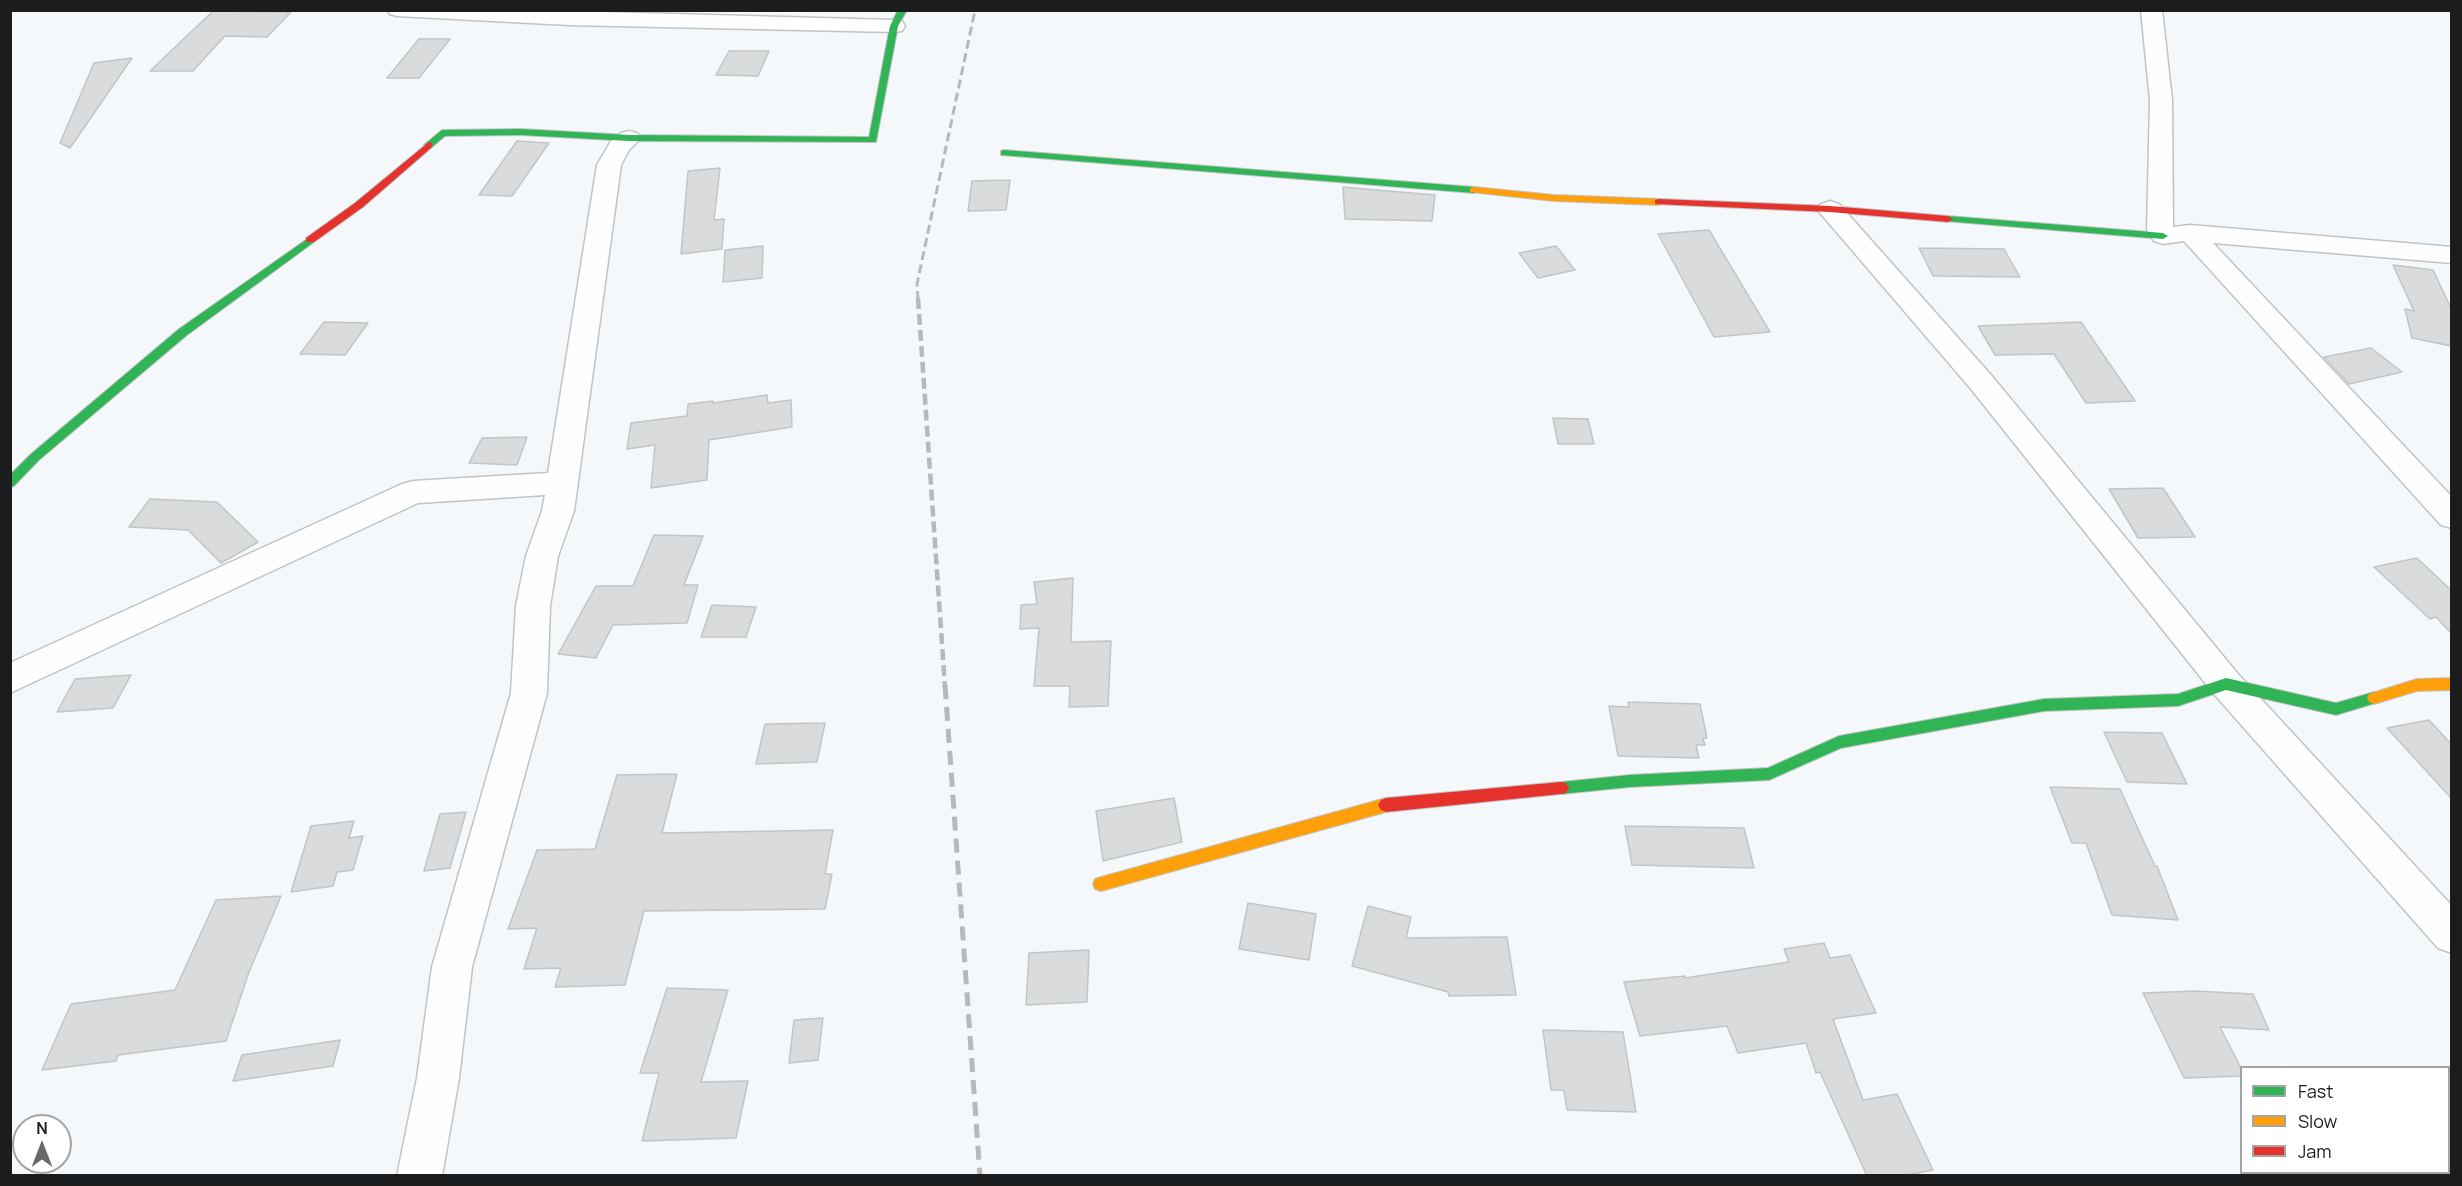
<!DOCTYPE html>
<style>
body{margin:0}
#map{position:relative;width:2462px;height:1186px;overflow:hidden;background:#f5f8fa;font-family:Manrope,sans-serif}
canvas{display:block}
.frame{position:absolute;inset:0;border:12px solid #1a1c1d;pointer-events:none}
.legend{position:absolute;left:2240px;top:1066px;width:210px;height:108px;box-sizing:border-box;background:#fff;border:2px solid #a3a4a5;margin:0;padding:8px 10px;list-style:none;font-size:18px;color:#1a1c1d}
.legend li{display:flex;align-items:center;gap:12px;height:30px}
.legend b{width:30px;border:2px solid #a3a4a5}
.north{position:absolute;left:12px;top:1114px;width:60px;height:60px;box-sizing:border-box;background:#fff;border:2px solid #a3a4a5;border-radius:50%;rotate:0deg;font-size:16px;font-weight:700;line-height:24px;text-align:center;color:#1a1c1d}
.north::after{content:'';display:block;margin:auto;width:21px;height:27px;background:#67696a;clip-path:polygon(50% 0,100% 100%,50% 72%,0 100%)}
</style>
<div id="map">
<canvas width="2462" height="1186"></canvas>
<div class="frame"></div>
<ul class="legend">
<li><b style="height:8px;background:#30b455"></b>Fast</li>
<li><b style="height:8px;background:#ff9f0a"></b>Slow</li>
<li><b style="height:8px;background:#e5322d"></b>Jam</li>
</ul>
<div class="north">N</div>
</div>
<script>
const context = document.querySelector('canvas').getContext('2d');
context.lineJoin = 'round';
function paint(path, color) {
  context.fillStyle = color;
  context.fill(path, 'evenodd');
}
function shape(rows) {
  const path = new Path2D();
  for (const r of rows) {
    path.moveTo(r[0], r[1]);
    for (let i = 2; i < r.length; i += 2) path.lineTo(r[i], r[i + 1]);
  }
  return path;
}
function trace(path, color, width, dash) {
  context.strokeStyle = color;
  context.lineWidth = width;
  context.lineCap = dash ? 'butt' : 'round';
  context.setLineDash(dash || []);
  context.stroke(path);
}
const building = shape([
 [213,11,291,12,267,37,225,36,193,71,150,71,213,11],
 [419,39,450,39,419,78,387,78,419,39],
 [729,51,769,51,758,76,716,75,729,51],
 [132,58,70,148,60,143,94,63,132,58],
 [517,141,549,143,512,196,479,195,517,141],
 [720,168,714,220,724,219,722,249,681,254,688,171,720,168],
 [1010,180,1006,210,968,211,972,181,1010,180],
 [1343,187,1435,195,1432,221,1345,219,1343,187],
 [1709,230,1770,332,1714,337,1658,234,1709,230],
 [763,246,762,278,723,282,725,250,763,246],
 [1556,246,1575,270,1538,278,1519,253,1556,246],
 [1919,248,2004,249,2020,277,1933,276,1919,248],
 [2393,265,2433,270,2451,308,2451,346,2412,338,2405,309,2414,311,2393,265],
 [324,322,368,323,345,355,300,354,324,322],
 [2081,322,2135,401,2086,403,2054,354,1995,355,1978,326,2081,322],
 [2371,348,2402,372,2349,384,2324,357,2371,348],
 [767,395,768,403,791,400,792,427,709,440,707,480,651,488,655,445,627,449,631,423,687,416,688,404,713,401,713,403,767,395],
 [1553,418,1588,419,1594,444,1558,444,1553,418],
 [527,437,517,465,469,463,482,438,527,437],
 [2163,488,2195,537,2138,538,2109,489,2163,488],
 [150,499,217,502,258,542,221,563,188,530,129,527,150,499],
 [654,535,703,536,684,585,698,585,687,623,613,625,596,658,558,654,596,586,633,586,654,535],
 [2417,558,2451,590,2451,633,2436,617,2430,619,2374,567,2417,558],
 [1073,578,1071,642,1111,641,1108,706,1069,707,1070,686,1034,686,1039,628,1020,629,1021,605,1037,604,1034,582,1073,578],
 [712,605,756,607,746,637,701,637,712,605],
 [131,675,113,708,57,712,75,679,131,675],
 [1628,702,1700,704,1707,738,1703,738,1705,745,1696,745,1699,758,1618,756,1609,706,1629,707,1628,702],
 [2429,720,2451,744,2451,798,2387,728,2429,720],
 [825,723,817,762,756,764,765,724,825,723],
 [2104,732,2162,733,2187,784,2127,782,2104,732],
 [677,774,662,833,833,830,825,874,832,874,825,909,644,911,625,985,555,987,561,968,524,969,537,928,508,929,537,850,595,849,617,775,677,774],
 [2050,787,2120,789,2155,866,2157,866,2178,920,2112,915,2086,843,2072,843,2050,787],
 [1174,798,1182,842,1103,861,1096,811,1174,798],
 [466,812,450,868,424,871,440,814,466,812],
 [354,821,349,838,363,836,353,870,337,872,333,886,291,892,311,826,354,821],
 [1625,826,1744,828,1754,868,1632,865,1625,826],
 [281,896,249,972,226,1041,118,1055,116,1061,42,1070,71,1004,175,990,216,900,281,896],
 [1248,903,1316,914,1309,960,1239,949,1248,903],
 [1368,906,1411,917,1406,938,1507,937,1516,995,1449,996,1448,992,1352,966,1368,906],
 [1824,943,1830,958,1850,955,1876,1013,1833,1019,1863,1100,1897,1094,1933,1170,1902,1176,1867,1176,1820,1072,1816,1073,1806,1043,1738,1053,1727,1026,1640,1036,1624,982,1685,976,1685,978,1789,962,1784,949,1824,943],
 [1089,950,1087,1002,1026,1005,1029,953,1089,950],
 [667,988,728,990,701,1082,748,1081,736,1138,642,1141,659,1073,640,1073,667,988],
 [2195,991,2253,994,2269,1030,2220,1027,2241,1068,2241,1076,2184,1078,2143,993,2195,991],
 [823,1018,818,1060,789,1063,794,1020,823,1018],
 [1543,1030,1623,1032,1636,1112,1567,1110,1564,1090,1551,1090,1543,1030],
 [340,1040,333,1066,233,1081,242,1055,340,1040]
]);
paint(building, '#d9dbdc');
trace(building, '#c2c5c6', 1.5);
const street = shape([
 [387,10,528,10,894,20,902,21,905,26,902,31,894,32,569,25,397,16,390,14,387,10],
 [2141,10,2162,10,2172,100,2173,227,2190,225,2452,247,2452,263,2213,243,2452,497,2452,528,2441,525,2184,241,2163,244,2154,241,2150,236,2147,229,2150,100,2141,10],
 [629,131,637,133,641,138,629,150,621,165,574,511,558,556,550,606,547,693,472,967,459,1078,442,1176,397,1176,417,1078,432,967,511,693,516,606,526,556,542,511,545,495,418,503,10,693,10,663,402,484,413,481,548,473,597,165,611,141,621,133,629,131],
 [1830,201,1839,204,1991,375,2238,674,2452,906,2452,953,2438,948,2214,694,1971,389,1821,214,1817,209,1821,204,1830,201]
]);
const fast = shape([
 [898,10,907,10,898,26,876,142,629,141,521,135,445,136,432,147,424,145,442,130,521,129,629,135,869,137,890,26,898,10],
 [1004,150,1474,187,1479,190,1474,193,1001,155,1001,151,1004,150],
 [1948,216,2163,233,2168,236,2163,239,1944,221,1944,217,1948,216],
 [310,237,314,238,314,242,187,335,39,460,14,486,10,487,10,475,31,454,179,329,310,237],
 [2226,678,2336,703,2374,692,2379,694,2381,698,2379,702,2336,715,2226,690,2178,706,2044,711,1841,748,1769,780,1630,787,1561,794,1556,793,1553,788,1556,783,1561,782,1630,775,1768,768,1839,736,2044,699,2178,694,2226,678]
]);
const slow = shape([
 [1474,187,1554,195,1659,199,1664,202,1659,205,1554,201,1470,192,1470,188,1474,187],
 [2452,678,2452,690,2417,691,2374,704,2369,702,2367,698,2369,694,2417,679,2452,678],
 [1386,798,1391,800,1394,805,1391,810,1386,812,1101,891,1095,889,1093,884,1095,879,1101,877,1386,798]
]);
const jam = shape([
 [429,142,432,143,432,147,363,207,314,242,306,242,306,238,355,203,429,142],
 [1659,199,1830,206,1948,216,1953,219,1948,222,1830,212,1655,204,1655,200,1659,199],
 [1561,782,1566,783,1569,788,1566,793,1561,794,1386,812,1381,810,1378,805,1381,800,1386,798,1561,782]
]);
trace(street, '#c1c3c5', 3);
trace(fast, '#c1c3c5', 2);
trace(slow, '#c1c3c5', 2);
trace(jam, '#c1c3c5', 2);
paint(street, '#fefefe');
paint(fast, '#30b455');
paint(slow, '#ff9f0a');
paint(jam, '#e5322d');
trace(shape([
 [918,300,917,284,974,15,977,10]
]), '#b8b8b9', 3, [9, 4.5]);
trace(shape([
 [918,298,945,687]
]), '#b8b8b9', 4.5, [11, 5]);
trace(shape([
 [945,685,980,1176]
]), '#b8b8b9', 5, [14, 8]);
</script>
